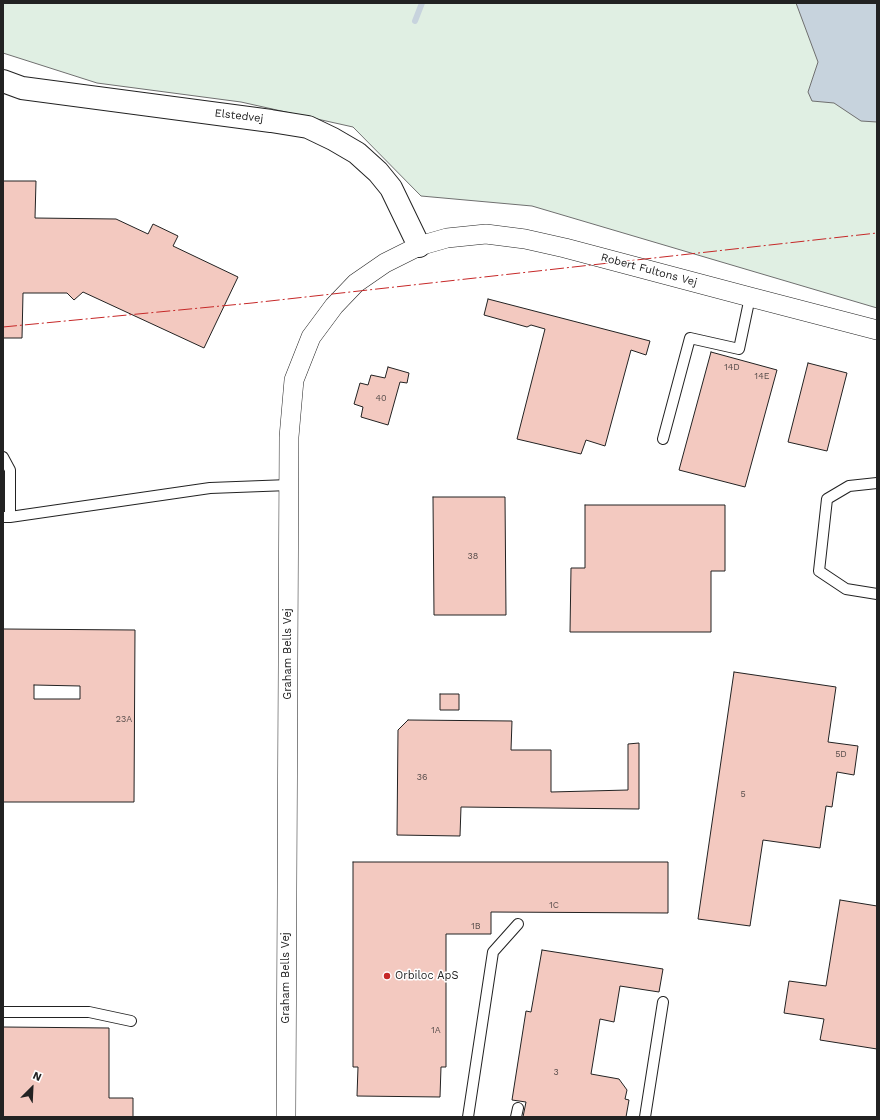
<!DOCTYPE html>
<style>
body{margin:0}
#map{position:relative;width:880px;height:1120px;overflow:hidden;background:#fff;font-family:"Work Sans",sans-serif}
canvas{display:block}
.frame{position:absolute;inset:0;border:4px solid #222;pointer-events:none}
.north{position:absolute;left:12px;top:1068px;width:40px;height:40px;-webkit-text-stroke:3px #fff;paint-order:stroke;rotate:24deg;font-size:11px;font-weight:700;line-height:16px;text-align:center;color:#222}
.north::after{content:'';display:block;margin:auto;width:14px;height:18px;background:#222;clip-path:polygon(50% 0,100% 100%,50% 72%,0 100%)}
</style>
<div id="map">
<canvas width="880" height="1120"></canvas>
<div class="frame"></div>
<div class="north">N</div>
</div>
<script>
const context = document.querySelector('canvas').getContext('2d');
context.lineJoin = 'round';
function paint(path, color) {
  context.fillStyle = color;
  context.fill(path, 'evenodd');
}
function shape(rows) {
  const path = new Path2D();
  for (const r of rows) {
    path.moveTo(r[0], r[1]);
    for (let i = 2; i < r.length; i += 2) path.lineTo(r[i], r[i + 1]);
  }
  return path;
}
function trace(path, color, width, dash) {
  context.strokeStyle = color;
  context.lineWidth = width;
  context.lineCap = dash ? 'butt' : 'round';
  context.setLineDash(dash || []);
  context.stroke(path);
}
function label(font, color, halo, rows, align = 'center') {
  context.font = font + ' "Work Sans",sans-serif';
  context.lineWidth = 3;
  context.setLineDash([]);
  context.textBaseline = 'middle';
  context.strokeStyle = halo;
  context.fillStyle = color;
  for (const [text, x, y, turn = 0] of rows) {
    context.save();
    context.translate(x, y);
    context.rotate((+turn || 0) * Math.PI / 180);
    context.textAlign = isNaN(turn) ? turn : align;
    if (halo) context.strokeText(text, 0, 0);
    context.fillText(text, 0, 0);
    context.restore();
  }
}
const green = shape([
 [3,3,877,3,877,308,532,206,421,196,353,127,241,102,97,83,3,53,3,3]
]);
paint(green, '#e0efe3');
trace(green, '#6f6f6f', 1);
const water = shape([
 [796,3,877,3,877,122,861,121,834,103,812,101,808,92,818,62,796,3]
]);
paint(water, '#c7d3dd');
trace(water, '#6f6f6f', 1);
trace(shape([
 [415,21,422,3]
]), '#c7d3dd', 6);
const building = shape([
 [3,181,36,181,35,218,116,219,148,234,153,224,178,236,173,246,238,277,204,348,83,292,74,300,67,293,23,293,22,338,3,338,3,181],
 [488,299,650,341,646,355,631,350,605,446,586,440,581,454,517,439,545,329,531,325,527,327,484,315,488,299],
 [711,352,777,370,745,487,679,470,711,352],
 [808,363,847,373,827,451,788,442,808,363],
 [388,367,409,373,407,383,400,382,388,425,361,417,363,407,354,404,360,383,368,385,371,375,385,378,388,367],
 [433,497,505,497,506,615,434,615,433,497],
 [585,505,725,505,725,571,711,571,711,632,570,632,571,568,585,568,585,505],
 [3,629,135,630,134,802,3,802,3,629],
 [34,685,80,686,80,699,34,699,34,685],
 [734,672,836,687,828,742,858,746,854,775,837,772,832,807,826,806,820,848,763,840,750,926,698,919,734,672],
 [440,694,459,694,459,710,440,710,440,694],
 [408,720,512,721,511,750,551,750,551,792,628,790,628,744,639,743,639,809,461,807,460,836,397,835,398,730,408,720],
 [353,862,668,862,668,913,491,912,491,934,446,934,446,1067,441,1067,440,1097,357,1096,358,1067,353,1067,353,862],
 [840,900,877,906,877,1049,820,1040,824,1019,784,1013,789,981,826,986,840,900],
 [542,950,663,969,659,992,620,986,614,1022,600,1019,591,1074,619,1079,627,1090,625,1099,629,1100,626,1117,523,1117,526,1102,512,1100,526,1011,531,1012,542,950],
 [3,1027,109,1028,109,1098,133,1098,133,1117,3,1117,3,1027]
]);
paint(building, '#f3c9c0');
trace(building, '#222', 1);
const lane = shape([
 [663,439,690,338,739,349,750,297],
 [3,457,10,470,10,517],
 [877,483,849,486,827,499,819,571,846,589,877,594],
 [3,517,10,517,210,488,289,485],
 [3,1012,89,1012,131,1021],
 [468,1117,493,952,518,924],
 [516,1117,518,1108],
 [645,1117,663,1002]
]);
const street = shape([
 [286,1117,289,437,294,380,311,337,334,306,356,283,385,263,419,246,447,238,486,234,525,239,565,248,750,297,877,330]
]);
const secondary = shape([
 [3,81,22,88,271,121,308,127,333,139,357,153,378,172,391,188,419,246]
]);
trace(lane, '#222', 12);
trace(street, '#222', 20);
trace(secondary, '#222', 24);
trace(lane, '#fff', 10);
trace(street, '#fff', 19);
trace(secondary, '#fff', 22);
trace(shape([
 [3,327,252,303,877,233]
]), '#c62828', 1, [14, 3, 2, 3]);
for (const [x, y, r, color] of [
 [387,976,4,"#c62828"]
]) {
  const dot = new Path2D();
  dot.arc(x, y, r, 0, 2 * Math.PI);
  context.fillStyle = color;
  context.fill(dot);
  trace(dot, '#fff', 1.5);
}
label('9px', '#564c4a', null, [
 ["14D",732,367],
 ["14E",762,376],
 ["40",381,398],
 ["38",473,556],
 ["23A",124,719],
 ["5D",841,754],
 ["36",422,777],
 ["5",743,794],
 ["1C",554,905],
 ["1B",476,926],
 ["1A",436,1030],
 ["3",556,1072]
]);
label('11px', '#222', '#fff', [
 ["Elstedvej",239,116,7],
 ["Robert Fultons Vej",649,270,15],
 ["Graham Bells Vej",288,654,-90],
 ["Graham Bells Vej",286,978,-90]
]);
label('11px', '#222', '#fff', [
 ["Orbiloc ApS",395,976]
], 'left');
</script>
